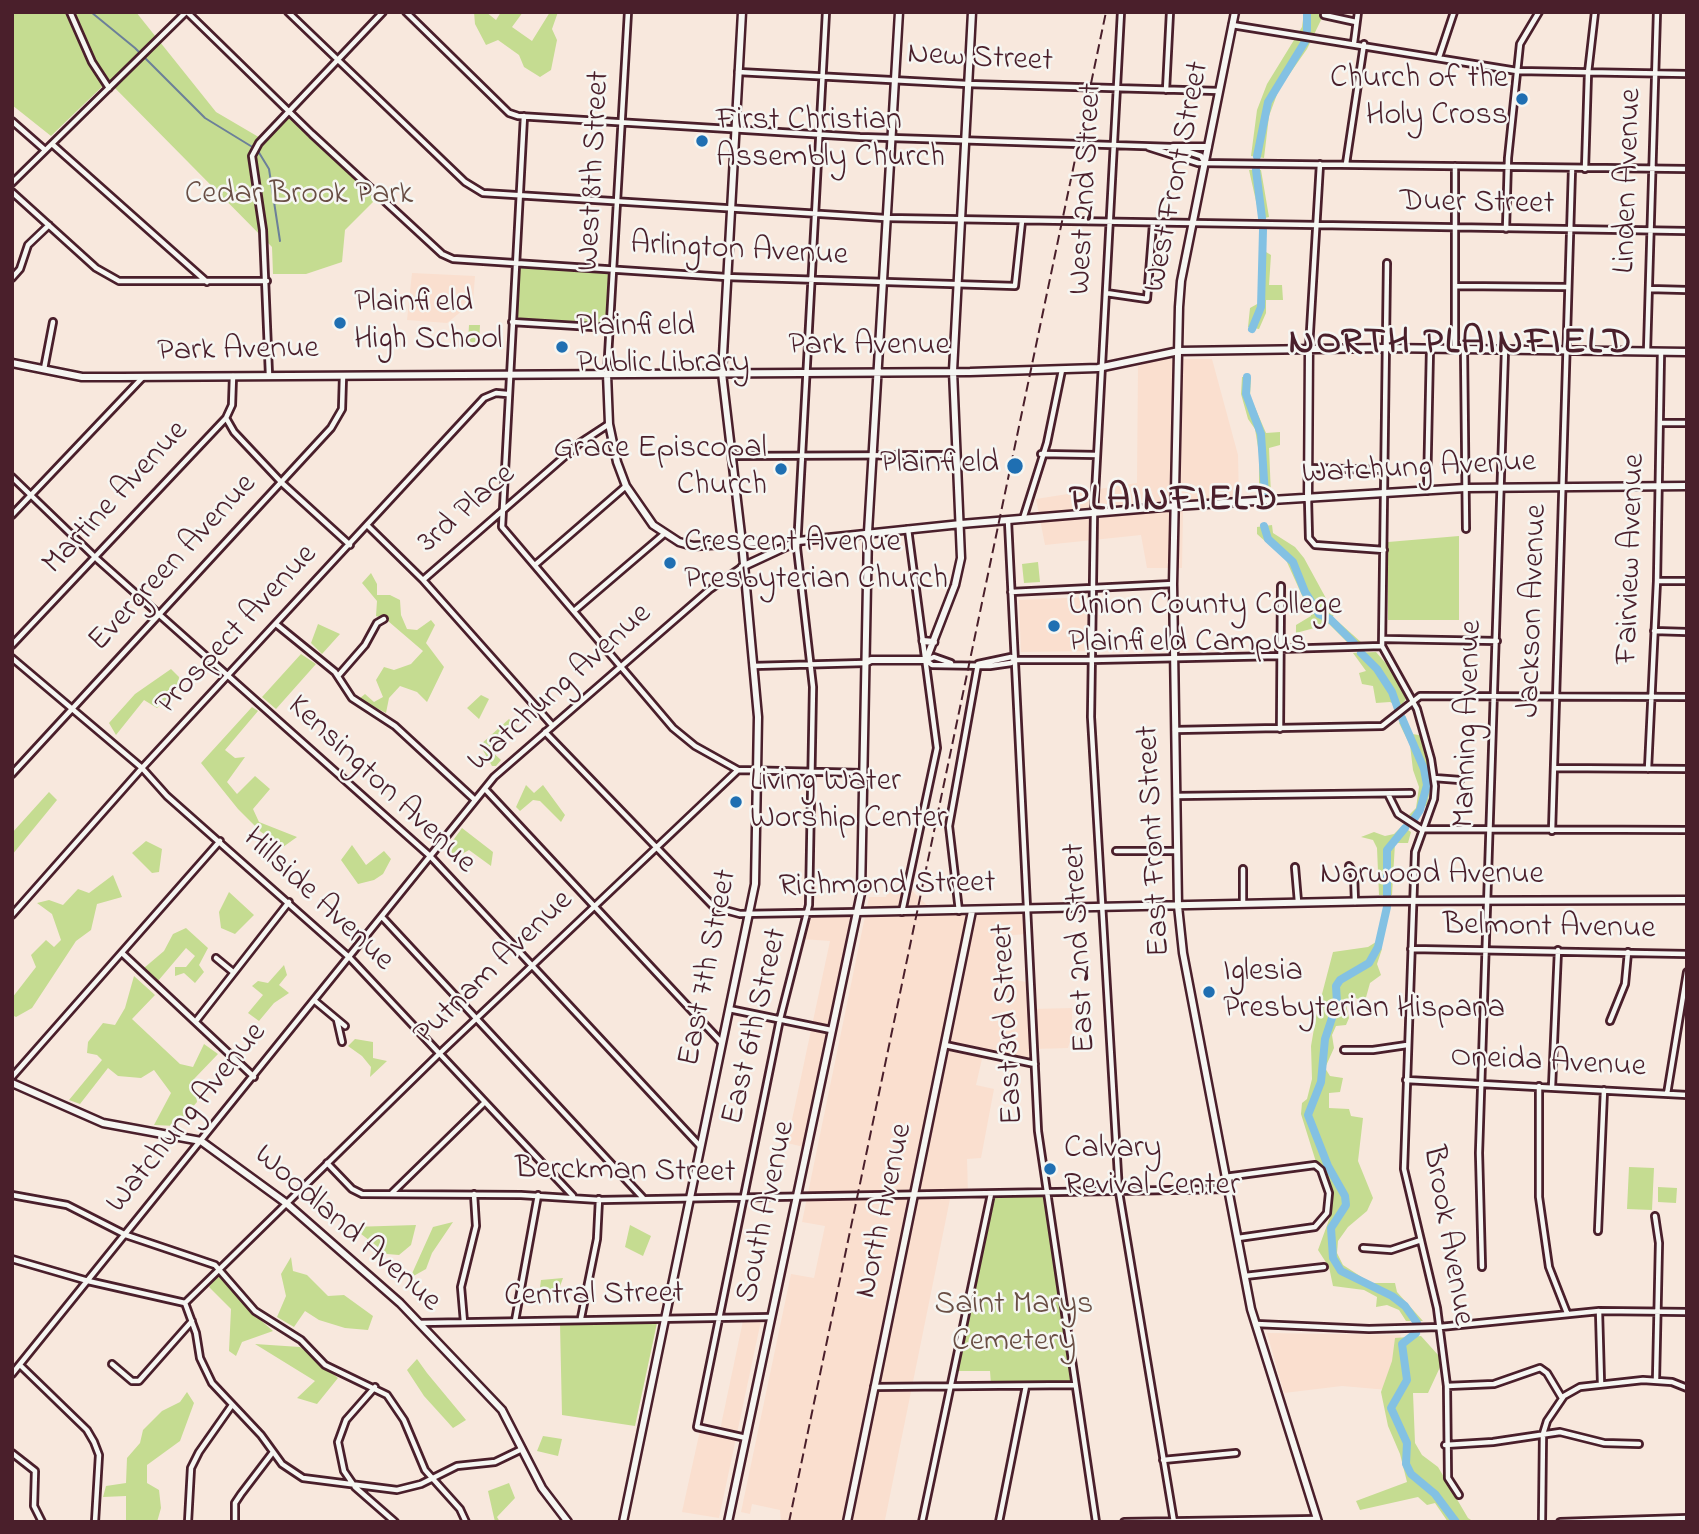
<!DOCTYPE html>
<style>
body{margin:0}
#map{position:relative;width:1699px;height:1534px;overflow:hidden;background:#f8e8dd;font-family:"Indie Flower",sans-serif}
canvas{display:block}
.frame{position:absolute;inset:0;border:14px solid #4a1f2b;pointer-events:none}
</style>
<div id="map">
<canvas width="1699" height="1534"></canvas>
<div class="frame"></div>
</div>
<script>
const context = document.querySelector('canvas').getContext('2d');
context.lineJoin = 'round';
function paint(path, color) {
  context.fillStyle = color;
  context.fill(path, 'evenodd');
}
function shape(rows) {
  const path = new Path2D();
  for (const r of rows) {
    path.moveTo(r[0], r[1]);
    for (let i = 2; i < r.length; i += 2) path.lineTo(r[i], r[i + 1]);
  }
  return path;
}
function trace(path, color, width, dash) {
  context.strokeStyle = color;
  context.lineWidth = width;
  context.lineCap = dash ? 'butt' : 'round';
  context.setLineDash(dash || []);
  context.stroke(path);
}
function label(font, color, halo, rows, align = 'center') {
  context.font = font + ' "Indie Flower",sans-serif';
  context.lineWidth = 5;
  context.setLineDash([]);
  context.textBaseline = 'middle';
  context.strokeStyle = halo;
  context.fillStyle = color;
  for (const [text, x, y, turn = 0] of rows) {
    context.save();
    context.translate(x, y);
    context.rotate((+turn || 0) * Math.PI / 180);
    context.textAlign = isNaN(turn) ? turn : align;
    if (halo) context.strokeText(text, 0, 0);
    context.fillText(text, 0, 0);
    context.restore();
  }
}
paint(shape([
 [412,273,475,276,473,302,447,323,407,320],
 [1160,359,1212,359,1238,455,1239,502,1183,511,1182,568,1147,568,1141,535,1045,545,1036,499,1137,483,1138,366],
 [1088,597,1087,651,1021,652,1019,600],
 [889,887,908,887,932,910,1024,908,1026,934,1002,936,1004,977,1030,983,1032,1009,1072,1008,1072,1035,1068,1048,1034,1049,1034,1060,984,1050,976,1085,994,1089,981,1158,967,1159,968,1193,951,1194,885,1520,781,1522,780,1510,752,1504,750,1514,741,1512,791,1274,814,1278,825,1226,802,1222,869,897,886,897],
 [811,916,852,916,804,1147,787,1143,830,941,802,939],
 [744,1316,762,1316,719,1518,682,1512,701,1426,720,1430],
 [1267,1333,1401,1335,1388,1390,1342,1386,1284,1393]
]), '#fadfcf');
paint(shape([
 [12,12,136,12,216,112,262,139,290,110,379,196,345,230,342,262,306,274,273,274,272,247,108,81,51,136,12,105],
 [474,12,486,12,496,20,501,12,523,12,512,27,532,41,550,12,558,12,552,29,557,40,551,70,540,77,524,67,519,55,498,40,486,45,475,24],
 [1304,12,1321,12,1321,20,1307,49,1279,89,1269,116,1264,158,1251,156,1257,110,1267,84,1302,27],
 [1249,170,1261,170,1269,217,1260,219],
 [1261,249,1271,255,1269,285,1282,285,1283,300,1266,300,1266,313,1259,329,1248,327,1250,308,1259,303],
 [519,267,610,271,608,324,517,319],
 [469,325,480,325,479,343,468,342],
 [1242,377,1251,377,1250,396,1266,433,1280,432,1280,445,1269,448,1271,495,1259,496,1259,453,1255,429,1248,419,1241,394],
 [1272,525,1273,533,1295,547,1304,558,1334,613,1333,617,1362,643,1349,644,1329,624,1296,633,1296,625,1311,616,1310,613,1286,560,1257,534,1257,527],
 [1459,536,1459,620,1388,620,1388,542],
 [1038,562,1040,582,1024,583,1022,564],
 [371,573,377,584,377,595,390,595,400,600,401,615,407,629,417,630,431,620,435,625,426,643,444,667,427,702,417,692,400,686,389,698,386,713,359,699,365,694,374,702,383,697,376,680,384,667,394,670,411,664,423,651,388,621,376,616,377,601,362,583],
 [318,624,340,634,322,654,311,643],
 [1376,652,1390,668,1406,699,1400,707,1390,702,1376,703,1373,686,1362,684,1359,673,1366,671,1353,653],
 [301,654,316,664,276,709,262,697],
 [171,669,179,677,178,688,157,708,144,700,116,735,109,723,135,694],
 [481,695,489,699,479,719,467,708],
 [252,707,258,711,225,750,235,758,245,757,227,782,237,794,255,776,270,789,253,809,259,822,297,837,283,847,261,832,238,809,201,763],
 [1405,716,1412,734,1419,735,1422,740,1432,780,1427,805,1413,817,1409,815,1416,808,1419,787,1413,770,1410,745,1399,723],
 [509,719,517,727,501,735,489,749,501,760,496,766,492,766,480,745],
 [526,785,534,793,543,785,565,815,561,822,540,801,533,800,520,811,516,807],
 [49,792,57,800,12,855,12,833],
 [1402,826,1411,832,1408,843,1395,843,1392,895,1379,895,1377,848,1373,840,1361,837,1374,832,1385,836,1394,834],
 [462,828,493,852,491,866,469,850,455,858,446,850],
 [146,841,162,849,159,872,152,873,132,853],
 [352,845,366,865,384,851,391,859,383,874,374,880,358,884,341,860],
 [113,875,122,897,97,904,91,930,76,941,32,1008,16,1017,12,1015,12,998,36,967,31,955,46,940,54,947,61,940,52,914,37,903,49,900,63,905,78,889,89,893],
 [229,892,254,915,235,934,221,928,219,912],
 [186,928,208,948,199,965,204,972,195,983,184,973,175,976,175,967,186,967,195,956,186,948,158,981,144,968,164,951,173,934],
 [1376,942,1382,949,1377,964,1381,975,1370,983,1365,1001,1352,997,1345,1000,1349,1018,1346,1025,1336,1026,1332,1035,1334,1048,1325,1068,1330,1076,1343,1078,1340,1092,1329,1093,1329,1108,1349,1109,1351,1116,1363,1118,1358,1161,1373,1198,1367,1211,1348,1227,1338,1241,1337,1253,1343,1265,1371,1283,1395,1283,1397,1292,1423,1321,1406,1321,1399,1310,1387,1305,1376,1307,1377,1297,1364,1290,1333,1286,1329,1267,1318,1250,1330,1217,1332,1201,1327,1177,1316,1162,1301,1114,1302,1103,1307,1099,1312,1079,1311,1046,1316,1017,1333,952,1368,947],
 [284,965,287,975,279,985,289,993,274,1003,259,1021,248,1013,263,995,252,986,258,981,268,983],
 [134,976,155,995,132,1019,180,1064,193,1067,204,1044,218,1054,194,1079,197,1102,176,1126,154,1125,171,1093,154,1070,141,1078,118,1076,108,1068,80,1104,69,1100,102,1060,97,1055,87,1053,88,1042,103,1023,115,1025,125,1008],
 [355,1039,373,1042,373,1058,387,1061,370,1077,371,1067,362,1056,348,1046],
 [1629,1167,1654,1168,1652,1210,1627,1209],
 [1658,1187,1677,1188,1676,1203,1658,1202],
 [1045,1193,1074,1384,991,1385,990,1371,952,1371,988,1194],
 [453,1222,432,1253,426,1269,410,1278,433,1227],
 [416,1225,411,1245,399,1255,387,1254,352,1227],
 [630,1225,651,1236,643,1256,625,1247],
 [291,1257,293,1271,307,1275,328,1296,344,1295,373,1316,368,1330,345,1328,319,1320,305,1311,294,1327,277,1317,286,1296,281,1274],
 [220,1273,247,1308,273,1331,242,1342,236,1356,229,1351,231,1309,209,1287],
 [563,1278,559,1289,539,1295,541,1280],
 [657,1323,635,1426,562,1415,560,1324],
 [1421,1336,1439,1356,1441,1365,1428,1393,1413,1393,1415,1443,1422,1455,1438,1467,1468,1518,1474,1522,1448,1522,1435,1503,1427,1505,1418,1497,1360,1510,1356,1501,1407,1482,1400,1454,1388,1426,1381,1392,1392,1361,1395,1338],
 [255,1344,300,1347,338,1378,317,1404,297,1398,315,1381],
 [417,1359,427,1373,466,1420,453,1428,424,1396,407,1370],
 [187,1392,194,1403,180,1441,147,1465,147,1483,159,1490,161,1508,157,1522,126,1522,126,1496,103,1497,106,1486,126,1483,127,1458,140,1443,143,1430,162,1411,180,1402],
 [543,1436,562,1439,558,1456,537,1451],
 [509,1483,515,1498,497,1517,500,1522,495,1522,488,1491]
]), '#c5dc91');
trace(shape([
 [91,12,135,48,205,118,254,148],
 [258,151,269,169,280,241]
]), '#6c8099', 2);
trace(shape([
 [1307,30,1307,12],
 [1257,156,1268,102,1306,40],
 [1256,170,1262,218],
 [1252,329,1261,307,1263,230],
 [1247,377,1246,394,1261,434,1265,495],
 [1264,526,1268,539,1293,562,1305,592,1319,614,1330,619,1354,643],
 [1361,653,1377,669,1392,692,1398,709],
 [1402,718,1424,769,1427,785,1420,810,1414,819],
 [1387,895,1387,850,1405,828],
 [1387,907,1378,947,1369,963,1340,980,1336,986,1337,1003,1325,1039,1321,1082,1308,1115,1328,1166,1345,1196,1346,1205,1331,1228,1333,1258,1341,1271,1392,1296,1405,1306,1417,1323],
 [1416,1333,1402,1344,1407,1380,1391,1408,1407,1443,1406,1464,1411,1474,1435,1494,1456,1522]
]), '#83c1e3', 8);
const street = shape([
 [70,12,92,62,109,88],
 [187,12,312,134,442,254,453,259,726,277,1015,286,1022,221],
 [288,12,465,182,483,193,885,218,1687,231],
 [406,12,509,113,518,116,860,137,1173,147,1201,156,1204,161],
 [1121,12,1094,513,1091,717,1119,1192,1174,1522],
 [1324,15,1356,22],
 [1232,25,1517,71,1687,74],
 [1354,43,1358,12],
 [1439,57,1454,12],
 [738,72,967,84,1219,91],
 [1166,90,1170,12],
 [524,116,502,527,673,728,695,746,738,770,863,773],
 [12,121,45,150],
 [52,144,207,282],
 [1148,147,1198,163,1687,169],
 [1346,164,1364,44],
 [1585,169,1588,73,1595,12],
 [12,183,186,12],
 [12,192,96,268,119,281,267,281],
 [1506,229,1508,158,1520,44,1539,12],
 [1387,263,1382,646,1417,709,1431,759,1435,786,1434,799,1415,852,1404,1169,1437,1308,1447,1386,1448,1478,1459,1495],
 [12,278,20,269,28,245,49,225],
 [1455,286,1567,287],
 [1649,289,1687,290],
 [1106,293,1147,299,1153,224],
 [512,322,610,328],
 [1309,348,1320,164],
 [1455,349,1455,166],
 [1464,350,1466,529],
 [1647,351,1657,12],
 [44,369,53,322],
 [607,374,628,12],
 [269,375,263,230,252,156,259,143,383,12],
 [226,418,234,432,282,483,350,545],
 [1661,423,1687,423],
 [1041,454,1097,455],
 [732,456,956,455],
 [1308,468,1383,470],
 [12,477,97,559,430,856,700,1146],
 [1427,491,1430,349],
 [1308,499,1309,538,1315,545,1384,550],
 [12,515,143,377],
 [1023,519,1047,443,1062,370],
 [1008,521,1038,1131,1096,1522],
 [367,525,423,580,552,725],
 [535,565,626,486],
 [423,580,580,443,609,424],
 [1657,581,1687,581],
 [1011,592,1173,584],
 [574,611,664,534],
 [276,624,335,672,352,698,395,726,475,800],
 [1654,631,1687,632],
 [1385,639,1497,641],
 [12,645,226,418,232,405,233,376],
 [1279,649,1382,646],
 [12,658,142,768,167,796,350,958,573,1196],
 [927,660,934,657,951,663],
 [927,661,932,665,990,666,1011,663,1015,660],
 [978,664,1011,657,1015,660,1091,660,1279,656],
 [753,666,865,663],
 [338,676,365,645,377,623,384,619],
 [1280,729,1281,586],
 [1175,730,1382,726,1420,696,1687,697],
 [545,732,714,907,740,914,857,912],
 [1554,768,1687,769],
 [1648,769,1657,581,1661,352],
 [12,774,331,428,342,409,343,376],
 [1434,778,1460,780],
 [485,789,721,1042],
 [1388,794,1398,814,1421,829,1687,830],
 [1176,796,1411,793],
 [1552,831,1572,169],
 [1116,851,1177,851],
 [1349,866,1354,874,1355,902],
 [1295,867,1298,902],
 [1243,869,1243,903],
 [959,911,949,826,978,664],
 [902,912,937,748,908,529],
 [12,915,142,768,484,398,496,393,507,394],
 [383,918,643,1198],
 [1411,949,1687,954],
 [122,953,254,1077],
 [216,958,233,972],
 [315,1001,345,1026],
 [729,1009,831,1030],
 [337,1020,342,1042],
 [196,1021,289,902],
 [1610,1021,1625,984,1628,952],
 [945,1045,1035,1064],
 [1344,1050,1373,1050,1407,1045],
 [12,1077,220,841],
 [1406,1080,1687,1095],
 [1539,1086,1539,1197,1549,1267,1567,1313],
 [1552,1087,1558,950],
 [1667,1094,1687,972],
 [327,1163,352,1189,362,1194,521,1195,600,1200,1228,1189],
 [1225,1177,1315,1165,1321,1170,1329,1193,1327,1213,1315,1227,1238,1238],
 [392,1193,484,1103],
 [12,1195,67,1205,126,1235,215,1265,255,1311,301,1340,325,1365,387,1395,404,1420,425,1470,460,1509,466,1522],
 [1655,1216,1659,1243,1656,1380],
 [1598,1231,1604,1090],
 [1363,1248,1391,1250,1421,1240],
 [12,1259,88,1281,185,1303,438,1055,738,770],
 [1482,1267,1479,1153,1505,350],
 [1245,1276,1324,1267],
 [185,1303,196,1333,200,1358,212,1383,261,1435,282,1464,303,1478,397,1490,421,1484,457,1466,495,1462,522,1449],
 [1599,1311,1601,1383],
 [581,1318,597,1239,599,1199],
 [515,1321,538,1195],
 [464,1322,461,1287,476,1226,474,1194],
 [419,1323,771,1317],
 [1256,1324,1369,1329,1440,1327,1599,1311,1687,1312],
 [112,1364,132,1381,139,1381,192,1321],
 [20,1365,87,1430,94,1442,99,1455,95,1522],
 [12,1374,494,777,709,590,742,567],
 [1447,1386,1494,1384,1540,1368,1547,1373,1562,1398],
 [375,1387,346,1420,338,1442,344,1471,355,1487,395,1522],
 [874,1387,1075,1385],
 [746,1438,697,1427,780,1019,809,905,813,687,797,548,826,12],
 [1445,1445,1493,1442,1560,1432,1604,1443,1639,1444],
 [12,1453,35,1471,34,1506,42,1522],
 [1163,1460,1236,1453],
 [188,1522,191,1468,199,1452,232,1405],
 [235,1522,235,1503,241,1494,273,1452],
 [922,1522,991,1194],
 [999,1522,1026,1386],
 [1124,1522,1317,1519],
 [1542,1522,1543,1434,1547,1421,1564,1396,1580,1387,1643,1380,1672,1382,1687,1388],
 [1560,1522,1687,1518]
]);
const secondary = shape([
 [1235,12,1181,281,1179,307,1173,584,1178,906,1183,953,1251,1309,1318,1522],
 [1173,147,1208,147],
 [12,363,82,377,121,377,970,372,1098,368,1179,351,1385,348,1687,352],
 [607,374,609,424,617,462,626,486,653,525,679,542,693,546,778,541],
 [1308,499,1309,348],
 [742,567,798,541,961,524,1175,506,1465,488,1687,486],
 [923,641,934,642],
 [865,663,871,660,926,660,955,585,961,558,953,371,972,12],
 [857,912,1379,901,1687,900],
 [12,1083,103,1123,201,1141,286,1203,400,1303,502,1410,542,1488,568,1522],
 [623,1522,755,884,758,717,742,543,722,373,742,12],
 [728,1522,861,893,868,532,899,12],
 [847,1522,972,911]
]);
trace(street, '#4a1f2b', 10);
trace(secondary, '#4a1f2b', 11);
trace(street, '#f6f6f2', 4.5);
trace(secondary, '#f6f6f2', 6);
trace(shape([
 [789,1522,1106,12]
]), '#4a1f2b', 2, [10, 5]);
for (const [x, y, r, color] of [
 [1522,99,7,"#1f6fb2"],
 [702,141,7,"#1f6fb2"],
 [340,323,7,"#1f6fb2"],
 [562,347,7,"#1f6fb2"],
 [1015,466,9,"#1f6fb2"],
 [781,469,7,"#1f6fb2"],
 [670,563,7,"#1f6fb2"],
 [1054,626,7,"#1f6fb2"],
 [736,802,7,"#1f6fb2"],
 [1209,992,7,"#1f6fb2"],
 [1050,1169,7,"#1f6fb2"]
]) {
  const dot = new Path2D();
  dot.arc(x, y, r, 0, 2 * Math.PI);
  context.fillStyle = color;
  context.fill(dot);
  trace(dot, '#f6f6f2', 2.5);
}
label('32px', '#4a1f2b', '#f6f6f2', [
 ["New Street",980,60,3],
 ["West 8th Street",596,171,-87],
 ["West Front Street",1179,177,-79],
 ["Linden Avenue",1630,181,-88],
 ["West 2nd Street",1088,189,-87],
 ["Duer Street",1477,205,1],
 ["Arlington Avenue",739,252,3],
 ["Park Avenue",869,348],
 ["Park Avenue",238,352,-1],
 ["Watchung Avenue",1419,470,-3],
 ["Martine Avenue",117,499,-47],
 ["3rd Place",468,510,-41],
 ["Fairview Avenue",1633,559,-88],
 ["Evergreen Avenue",174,564,-47],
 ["Jackson Avenue",1535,611,-88],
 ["Prospect Avenue",238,631,-47],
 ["Watchung Avenue",561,689,-42],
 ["Manning Avenue",1470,724,-88],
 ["Kensington Avenue",380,786,43],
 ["East Front Street",1156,841,-93],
 ["Norwood Avenue",1432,877],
 ["Richmond Street",887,887,-1],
 ["Hillside Avenue",317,901,43],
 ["Belmont Avenue",1549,929,1],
 ["East 2nd Street",1082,948,-93],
 ["East 7th Street",710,968,-79],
 ["Putnam Avenue",495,969,-44],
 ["East 3rd Street",1010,1024,-93],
 ["East 6th Street",757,1027,-77],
 ["Oneida Avenue",1548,1064,3],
 ["Watchung Avenue",188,1119,-51],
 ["Berckman Street",625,1173,1],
 ["North Avenue",886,1211,-78],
 ["South Avenue",768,1212,-78],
 ["Woodland Avenue",346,1230,41],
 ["Brook Avenue",1446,1236,80],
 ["Central Street",594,1297,-1]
]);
label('32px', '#4a1f2b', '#f6f6f2', [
 ["Church of the",1508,81,"right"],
 ["Holy Cross",1508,118,"right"],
 ["First Christian",716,123],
 ["Assembly Church",716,160],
 ["Plainfield",354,305],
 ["High School",354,342],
 ["Plainfield",576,329],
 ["Public Library",576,366],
 ["Grace Episcopal",767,451,"right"],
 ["Church",767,488,"right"],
 ["Plainfield",999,466,"right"],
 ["Crescent Avenue",684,545],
 ["Presbyterian Church",684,582],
 ["Union County College",1068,608],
 ["Plainfield Campus",1068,645],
 ["Living Water",750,784],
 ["Worship Center",750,821],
 ["Iglesia",1223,974],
 ["Presbyterian Hispana",1223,1011],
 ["Calvary",1064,1151],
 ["Revival Center",1064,1188]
], 'left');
label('32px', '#694e44', '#f6f6f2', [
 ["Cedar Brook Park",299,197],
 ["Saint Marys",1014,1307],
 ["Cemetery",1014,1344]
]);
context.letterSpacing = '2px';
label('bold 38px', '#4a1f2b', '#f6f6f2', [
 ["NORTH PLAINFIELD",1461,346],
 ["PLAINFIELD",1174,503]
]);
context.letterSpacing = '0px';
</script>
